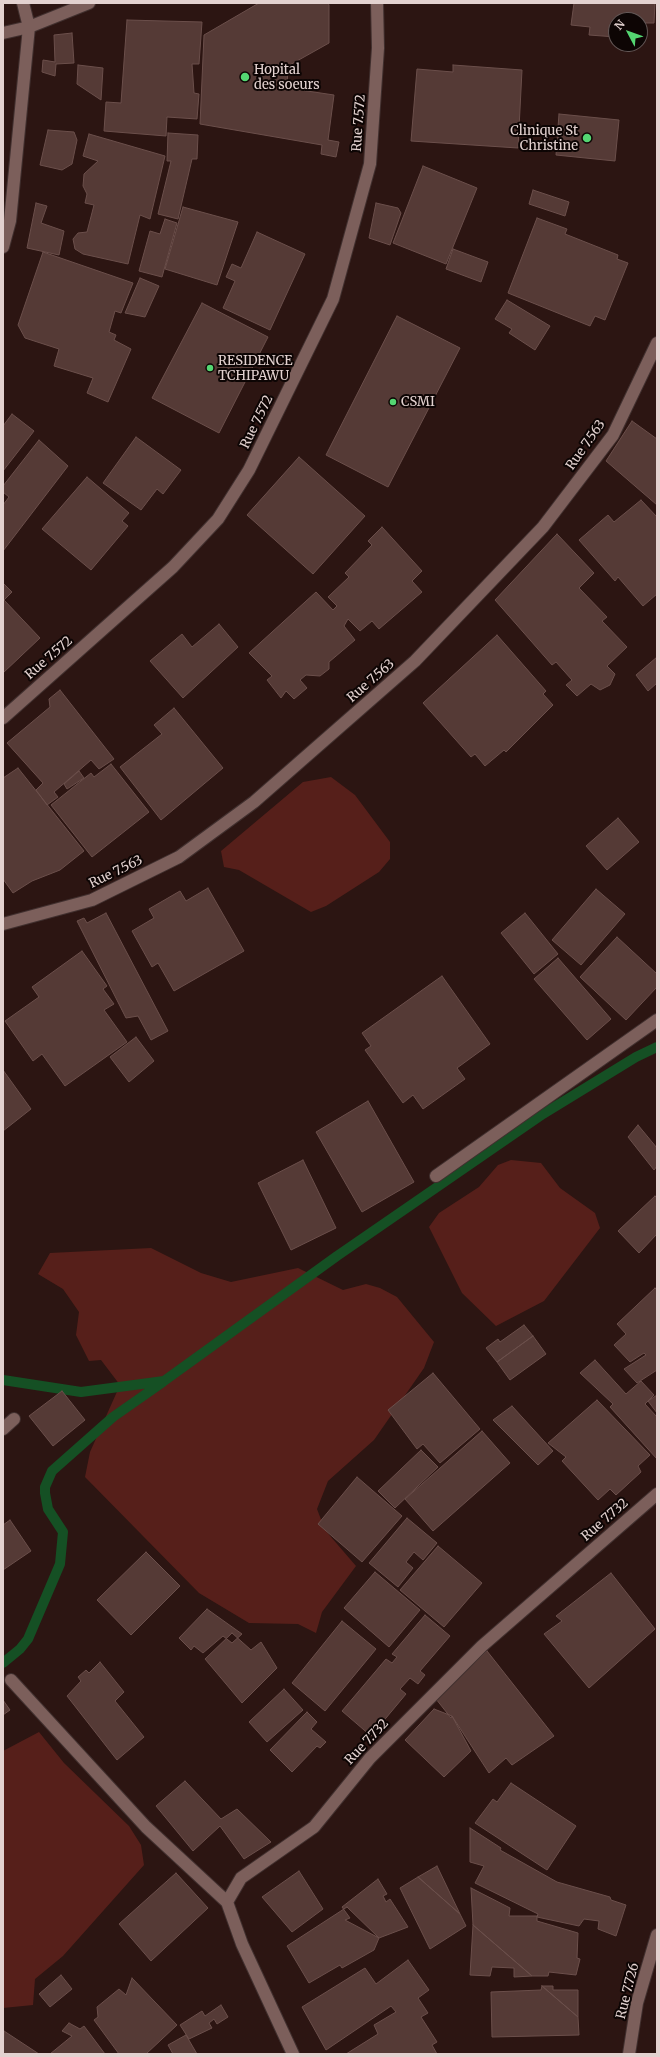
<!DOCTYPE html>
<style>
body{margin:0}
#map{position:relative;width:660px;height:2057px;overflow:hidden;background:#2c1512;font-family:Merriweather,serif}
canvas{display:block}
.frame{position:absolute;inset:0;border:4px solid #e3d2d0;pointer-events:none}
.north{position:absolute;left:608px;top:12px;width:40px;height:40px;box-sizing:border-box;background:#0d0504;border:1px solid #635756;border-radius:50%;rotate:311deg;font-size:11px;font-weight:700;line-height:16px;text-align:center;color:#e3d2d0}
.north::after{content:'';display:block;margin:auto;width:14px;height:18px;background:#54d672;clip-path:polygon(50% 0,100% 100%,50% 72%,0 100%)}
</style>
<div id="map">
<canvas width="660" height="2057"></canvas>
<div class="frame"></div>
<div class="north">N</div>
</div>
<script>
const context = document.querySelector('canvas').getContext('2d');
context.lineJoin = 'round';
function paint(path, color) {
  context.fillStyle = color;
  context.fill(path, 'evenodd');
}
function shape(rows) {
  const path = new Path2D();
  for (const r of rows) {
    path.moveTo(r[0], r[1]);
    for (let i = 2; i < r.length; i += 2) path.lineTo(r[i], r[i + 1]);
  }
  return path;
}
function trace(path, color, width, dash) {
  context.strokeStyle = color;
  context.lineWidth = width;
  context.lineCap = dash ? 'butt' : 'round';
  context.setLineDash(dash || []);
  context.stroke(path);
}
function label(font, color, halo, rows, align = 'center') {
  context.font = font + ' Merriweather,serif';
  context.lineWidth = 4;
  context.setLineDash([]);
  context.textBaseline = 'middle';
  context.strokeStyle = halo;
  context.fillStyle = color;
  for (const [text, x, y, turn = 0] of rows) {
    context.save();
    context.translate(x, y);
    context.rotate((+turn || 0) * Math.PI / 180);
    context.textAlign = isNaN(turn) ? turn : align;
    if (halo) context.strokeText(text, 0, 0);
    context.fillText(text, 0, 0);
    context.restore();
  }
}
paint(shape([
 [331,777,355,795,390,842,390,859,379,872,326,906,311,912,239,870,224,867,221,851,303,782],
 [511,1160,541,1163,560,1188,595,1213,600,1228,544,1301,496,1326,462,1293,429,1227,439,1213,479,1187,498,1165],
 [151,1248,201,1273,231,1282,298,1268,343,1290,366,1284,380,1288,397,1297,434,1342,424,1368,374,1440,328,1481,317,1509,325,1530,356,1566,322,1612,316,1633,298,1624,249,1623,199,1593,85,1477,90,1452,120,1385,101,1360,89,1361,76,1335,79,1312,63,1289,38,1274,50,1253],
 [39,1732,64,1763,129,1826,141,1845,144,1865,63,1956,35,1979,33,2005,3,2008,3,1751]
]), '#561f1a');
trace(shape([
 [3,1380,81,1392,164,1381,337,1256,543,1114,636,1057,657,1047],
 [3,1663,20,1649,28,1639,60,1564,63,1532,48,1509,45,1493,45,1487,52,1471,113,1417,163,1382]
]), '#155024', 10);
const building = shape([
 [259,3,328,3,329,5,329,43,288,66,287,88,334,95,328,140,339,142,336,157,321,154,322,145,200,124,204,35,259,3],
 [574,3,655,3,654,23,644,23,643,39,640,39,640,20,616,20,616,37,589,35,590,27,571,25,574,3],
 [127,20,202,22,199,64,192,64,194,93,199,94,197,119,167,117,166,136,104,131,106,102,121,103,127,20],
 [72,33,74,63,56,64,55,76,42,72,43,60,55,62,54,35,72,33],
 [78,65,103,68,101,100,77,84,78,65],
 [453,65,522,70,518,148,411,141,417,69,453,72,453,65],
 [559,114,619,120,615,161,556,155,559,114],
 [48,130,74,132,77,140,72,164,62,170,40,165,48,130],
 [168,133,198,135,197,159,192,159,178,219,158,214,171,161,167,161,168,133],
 [89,134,165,156,150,219,140,215,128,264,83,254,75,249,73,239,78,233,87,232,94,205,85,203,87,194,83,186,84,174,98,161,83,156,89,134],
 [423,166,477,188,446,264,393,243,423,166],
 [533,190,569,202,565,216,529,204,533,190],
 [36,203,47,206,41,223,64,231,59,255,27,248,36,203],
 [376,203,398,208,401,213,390,245,369,238,376,203],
 [183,207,238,222,217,285,165,269,183,207],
 [537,218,567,229,565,234,618,255,617,259,628,263,605,320,595,316,590,326,508,293,537,218],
 [165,219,177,223,162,277,139,271,150,231,160,234,165,219],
 [257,232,305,254,270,330,223,308,235,281,226,277,232,264,241,268,257,232],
 [453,249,488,262,481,282,446,269,453,249],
 [43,252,133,283,121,313,115,311,109,332,116,335,114,340,131,349,108,402,87,393,93,378,54,366,59,349,25,338,18,325,43,252],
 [140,278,159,286,145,317,125,313,140,278],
 [507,300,550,326,535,350,509,333,512,329,495,319,507,300],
 [202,303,268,337,219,433,152,398,202,303],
 [397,316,460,348,388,487,326,455,397,316],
 [12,414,34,431,3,471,3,426,12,414],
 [632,421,657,439,657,505,606,461,632,421],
 [136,437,181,470,163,494,157,489,141,510,103,483,136,437],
 [39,440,68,466,3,551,3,505,9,497,3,492,3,486,39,440],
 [299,457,365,516,313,574,247,515,299,457],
 [87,477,129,513,122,521,128,526,91,570,42,529,87,477],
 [641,500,657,517,657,594,643,606,618,577,615,581,579,540,608,515,614,522,641,500],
 [382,527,422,571,412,581,422,592,379,629,372,621,360,631,348,619,344,626,355,640,329,662,329,669,320,676,306,675,300,680,307,688,294,699,286,691,281,698,267,680,272,676,249,653,316,592,333,610,337,606,328,597,349,577,345,573,372,545,368,541,382,527],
 [557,534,594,573,579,588,607,617,602,621,627,647,607,666,615,674,610,685,600,690,591,684,577,696,566,685,572,680,556,662,552,665,495,600,557,534],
 [3,583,12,592,4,600,40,638,3,673,3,583],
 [219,624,238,647,183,698,150,661,182,634,192,647,219,624],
 [497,635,546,691,543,694,553,705,506,752,504,750,485,766,475,754,471,757,423,703,497,635],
 [657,657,657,683,648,691,636,675,657,657],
 [60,690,114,759,99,769,91,760,54,792,58,797,47,805,36,790,43,783,7,743,50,707,49,699,60,690],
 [174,708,223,768,161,820,120,767,162,734,154,725,174,708],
 [111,764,149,812,92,857,51,805,91,773,94,777,111,764],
 [18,768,84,851,60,870,32,881,13,893,3,879,3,778,18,768],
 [79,771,84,778,67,789,64,784,79,771],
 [618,818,639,842,607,870,586,846,618,818],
 [208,888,244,951,174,991,158,963,152,967,132,931,154,918,149,909,180,891,186,901,208,888],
 [596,889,625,914,581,965,552,940,596,889],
 [106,913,168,1031,151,1040,138,1016,126,1018,77,921,84,918,87,923,106,913],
 [525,913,558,954,534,974,501,933,525,913],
 [617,937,657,974,657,987,626,1020,580,977,617,937],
 [82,951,107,986,103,989,114,1004,104,1010,127,1042,65,1086,42,1054,33,1061,5,1021,39,997,32,987,82,951],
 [558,958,611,1019,587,1040,534,979,558,958],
 [442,976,490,1044,457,1068,465,1079,423,1109,413,1095,403,1103,365,1050,371,1046,362,1033,442,976],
 [136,1037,154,1061,129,1082,110,1057,136,1037],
 [3,1070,31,1109,3,1131,3,1070],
 [368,1101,414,1182,362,1212,316,1132,368,1101],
 [638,1125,657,1148,657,1166,654,1170,628,1137,638,1125],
 [303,1160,336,1228,291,1250,258,1183,303,1160],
 [655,1196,657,1198,657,1234,639,1253,618,1231,655,1196],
 [655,1288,657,1290,657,1370,637,1383,624,1369,646,1355,644,1353,630,1362,614,1345,626,1334,617,1324,655,1288],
 [524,1325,533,1336,497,1362,486,1348,498,1339,500,1342,524,1325],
 [533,1336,546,1354,510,1380,497,1362,533,1336],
 [595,1360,626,1394,641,1381,654,1395,645,1404,657,1417,657,1459,610,1407,613,1404,580,1373,595,1360],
 [433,1373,480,1429,440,1463,423,1444,417,1449,388,1410,433,1373],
 [62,1391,85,1420,53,1446,29,1416,62,1391],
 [657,1395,657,1413,648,1401,657,1395],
 [597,1400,650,1455,638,1466,641,1472,616,1495,610,1489,598,1500,562,1461,566,1457,548,1443,597,1400],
 [512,1406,553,1451,538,1465,493,1420,512,1406],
 [482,1431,510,1463,433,1531,405,1499,482,1431],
 [421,1450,438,1467,395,1508,378,1491,421,1450],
 [357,1477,402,1516,362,1562,318,1524,357,1477],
 [407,1518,437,1543,423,1560,414,1552,406,1562,413,1568,398,1587,369,1563,407,1518],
 [10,1520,31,1551,3,1570,3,1525,10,1520],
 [438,1546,482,1583,444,1627,400,1590,438,1546],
 [146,1552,180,1586,131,1635,97,1600,146,1552],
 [375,1572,420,1610,389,1647,344,1608,375,1572],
 [611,1573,655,1629,589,1688,544,1634,562,1621,556,1616,611,1573],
 [207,1609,242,1634,232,1643,223,1636,203,1653,194,1646,191,1650,179,1638,207,1609],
 [425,1615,450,1636,420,1671,425,1675,418,1684,410,1678,400,1689,406,1694,371,1736,342,1711,386,1659,392,1663,397,1657,392,1654,425,1615],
 [342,1621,376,1649,325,1711,292,1683,342,1621],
 [232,1633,251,1650,261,1642,277,1668,242,1703,205,1659,232,1633],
 [487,1651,554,1736,512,1765,506,1758,489,1773,452,1716,451,1718,436,1699,487,1651],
 [100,1662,124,1692,115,1701,144,1737,117,1760,67,1696,81,1681,78,1677,86,1670,89,1673,100,1662],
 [284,1689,303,1710,267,1742,249,1722,284,1689],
 [3,1700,10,1710,3,1715,3,1700],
 [434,1709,452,1716,471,1751,444,1777,405,1740,434,1709],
 [307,1712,317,1722,311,1729,326,1742,320,1748,317,1746,292,1772,270,1750,307,1712],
 [185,1781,221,1819,237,1809,271,1842,244,1859,220,1826,193,1851,156,1806,185,1781],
 [511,1783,576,1826,547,1870,475,1823,493,1799,497,1802,511,1783],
 [470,1828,501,1848,500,1850,557,1882,610,1897,611,1900,626,1905,616,1936,598,1929,599,1921,584,1919,579,1926,537,1917,538,1914,475,1883,484,1866,470,1862,470,1828],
 [437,1866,460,1914,418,1877,437,1866],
 [299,1871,323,1909,292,1932,262,1897,299,1871],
 [176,1873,208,1908,151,1961,119,1924,176,1873],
 [418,1877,460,1914,466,1926,430,1949,400,1888,418,1877],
 [378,1879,387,1894,383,1896,386,1902,390,1899,408,1927,379,1938,345,1920,350,1918,342,1907,378,1879],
 [471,1888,510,1908,509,1916,537,1916,537,1921,578,1933,577,1958,580,1959,576,1975,549,1972,548,1976,532,1976,473,1925,471,1888],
 [347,1907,379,1938,374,1950,342,1968,340,1965,309,1983,287,1946,347,1907],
 [473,1925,532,1976,514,1977,514,1968,492,1967,490,1976,470,1975,473,1925],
 [408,1960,429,1990,418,1998,428,2013,421,2017,437,2042,432,2045,437,2054,346,2054,378,2034,374,2025,396,2012,391,2006,326,2050,302,2007,365,1968,376,1984,408,1960],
 [61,1975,72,1989,50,2007,39,1994,61,1975],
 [132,1978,177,2025,146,2054,119,2054,94,2020,98,2017,97,2007,119,1989,126,1995,132,1978],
 [542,1986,578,2017,579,2035,492,2037,491,1992,541,1990,542,1986],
 [542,1986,553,1986,553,1990,578,1990,578,2017,542,1986],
 [221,2005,228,2017,217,2024,214,2019,209,2023,212,2028,189,2039,180,2025,202,2011,205,2016,221,2005],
 [69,2023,80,2029,84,2026,105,2054,50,2054,72,2036,62,2031,69,2023],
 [4,2031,39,2054,3,2054,4,2031],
 [186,2035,197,2054,173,2054,168,2045,186,2035]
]);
paint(building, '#553a36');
trace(building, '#6b4f4b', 1);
const minor = shape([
 [3,33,29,27,89,3],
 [3,247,10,221,29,27,23,3],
 [3,718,173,567,218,519,249,470,333,299,370,164,378,48,377,3],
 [3,924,92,900,179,857,254,802,415,661,543,527,613,435,657,343],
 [436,1176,657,1020],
 [3,1429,14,1419],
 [11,1680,146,1827,227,1902],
 [293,2054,242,1944,227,1902,241,1878,314,1827,370,1758,482,1646,657,1494],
 [629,2054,637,2003,657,1935]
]);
trace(minor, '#41302f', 14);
trace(minor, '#7c5f5b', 12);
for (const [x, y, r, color] of [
 [245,77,5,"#54d672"],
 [587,138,5,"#54d672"],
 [210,368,4,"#54d672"],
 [393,402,4,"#54d672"]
]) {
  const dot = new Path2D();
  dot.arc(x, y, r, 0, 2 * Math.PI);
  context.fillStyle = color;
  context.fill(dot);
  trace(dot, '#0d0504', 1.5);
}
label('13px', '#e3d2d0', '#0d0504', [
 ["Hopital",254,70],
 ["des soeurs",254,85],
 ["Clinique St",578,131,"right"],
 ["Christine",578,146,"right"],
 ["RESIDENCE",218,361],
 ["TCHIPAWU",218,376],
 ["CSMI",401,402]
], 'left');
label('13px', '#e3d2d0', '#0d0504', [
 ["Rue 7.572",359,123,-86],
 ["Rue 7.572",257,422,-64],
 ["Rue 7.563",586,445,-55],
 ["Rue 7.572",49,658,-41],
 ["Rue 7.563",371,681,-41],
 ["Rue 7.563",116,872,-26],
 ["Rue 7.732",605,1520,-41],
 ["Rue 7.732",367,1742,-47],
 ["Rue 7.726",628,1991,-76]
]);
</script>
